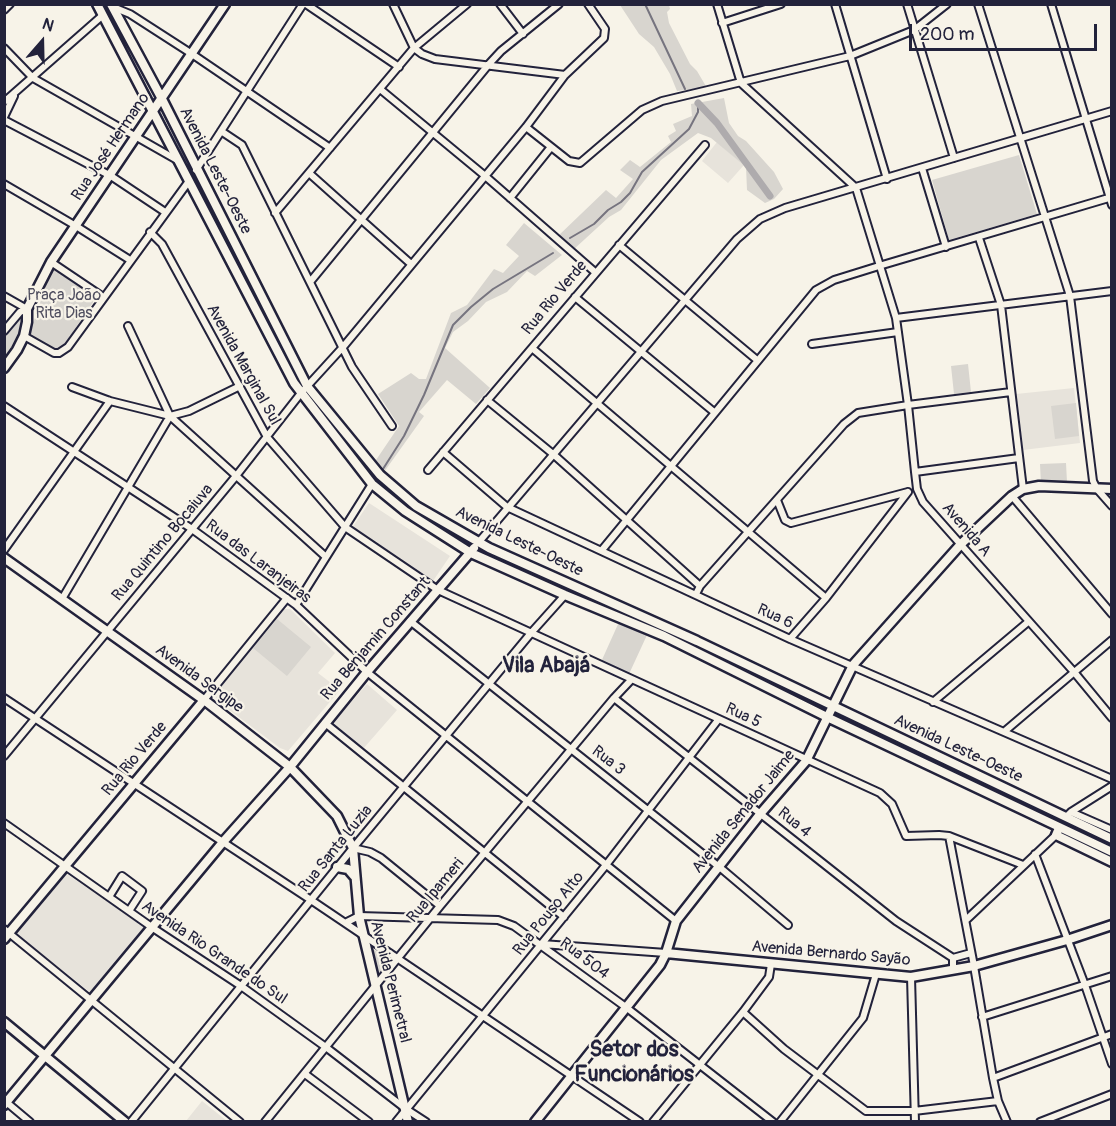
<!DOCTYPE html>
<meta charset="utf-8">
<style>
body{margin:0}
#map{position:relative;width:1116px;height:1126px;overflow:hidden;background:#f7f3e8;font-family:Pangolin,sans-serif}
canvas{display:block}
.frame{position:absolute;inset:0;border:6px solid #22223b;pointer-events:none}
.north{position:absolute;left:12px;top:12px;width:60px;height:60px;-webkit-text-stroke:4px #f7f3e8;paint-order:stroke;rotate:20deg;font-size:16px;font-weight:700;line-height:24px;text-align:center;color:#22223b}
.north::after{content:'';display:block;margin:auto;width:21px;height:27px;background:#22223b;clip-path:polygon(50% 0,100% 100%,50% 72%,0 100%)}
.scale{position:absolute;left:909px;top:24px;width:188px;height:27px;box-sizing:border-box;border:3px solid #22223b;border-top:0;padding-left:8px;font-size:18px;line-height:21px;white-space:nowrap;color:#22223b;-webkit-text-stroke:4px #f7f3e8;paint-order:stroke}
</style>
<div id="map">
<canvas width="1116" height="1126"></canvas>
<div class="frame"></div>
<div class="north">N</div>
<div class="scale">200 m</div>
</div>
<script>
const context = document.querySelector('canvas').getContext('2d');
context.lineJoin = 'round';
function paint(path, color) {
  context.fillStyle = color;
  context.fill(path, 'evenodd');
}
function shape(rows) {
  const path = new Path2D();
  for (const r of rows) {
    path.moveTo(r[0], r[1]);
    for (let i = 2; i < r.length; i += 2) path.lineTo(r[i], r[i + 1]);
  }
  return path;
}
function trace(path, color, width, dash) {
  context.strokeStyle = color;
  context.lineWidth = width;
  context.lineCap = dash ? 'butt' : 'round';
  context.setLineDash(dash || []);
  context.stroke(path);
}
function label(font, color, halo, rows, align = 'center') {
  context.font = font + ' Pangolin,sans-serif';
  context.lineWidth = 4.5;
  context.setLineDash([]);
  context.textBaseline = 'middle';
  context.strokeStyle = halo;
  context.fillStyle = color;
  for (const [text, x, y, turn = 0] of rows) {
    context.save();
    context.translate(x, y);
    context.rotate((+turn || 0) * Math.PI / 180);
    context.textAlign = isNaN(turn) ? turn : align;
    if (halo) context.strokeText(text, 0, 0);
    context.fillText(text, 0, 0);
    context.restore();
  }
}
paint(shape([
 [717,142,744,165,728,183,702,161],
 [1074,388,1080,443,1023,450,1016,394],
 [369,503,450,556,433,581,352,528],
 [282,609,290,609,335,653,318,673,340,690,288,751,280,748,216,700,215,693],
 [367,684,397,710,363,749,333,723],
 [64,872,147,929,91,993,16,933],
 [202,1101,227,1121,186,1121]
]), '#e7e3db');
paint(shape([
 [620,5,669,5,670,9,667,12,669,23,690,64,697,71,707,88,677,91,670,74,654,47,639,34],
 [724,98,729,123,738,136,746,141,774,172,783,189,774,199,765,203,747,190,746,167,711,138,698,133,661,160,621,210,609,217,573,250,557,237,606,190,616,198,633,179,620,170,630,160,640,167,671,142,668,136,676,131,673,124,692,116,691,104],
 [1019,155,1037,214,949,240,932,180],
 [524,223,562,255,535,276,527,271,507,292,486,302,468,321,453,332,445,348,490,388,476,404,447,380,419,412,424,416,384,472,374,463,399,426,378,394,411,373,419,379,426,379,451,313,467,305,494,269,503,273,519,256,506,245],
 [52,268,96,298,62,348,55,349,29,335],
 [22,312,27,315,20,335,5,362,5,334],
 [968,364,971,392,954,394,951,366],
 [1076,403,1079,436,1055,439,1051,406],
 [1066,463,1067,482,1041,484,1040,464],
 [277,619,311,647,287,676,253,648],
 [619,622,647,635,629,674,601,662],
 [369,947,393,960,378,978]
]), '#d8d5cf');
trace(shape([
 [645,4,685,89],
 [570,238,594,224,608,210,621,202,630,193,642,172,689,129,698,112,698,103],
 [383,469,404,436,424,395,453,325,471,307,493,289,553,253]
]), '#76747f', 2);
trace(shape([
 [698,103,717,123,770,196]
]), '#aeabad', 7);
const street = shape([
 [306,4,399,67],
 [393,4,414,48,422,54,435,59,565,75],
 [500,4,523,34],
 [717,4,741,83,856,188,896,318,908,405,915,472,917,489,923,502,1074,672,1112,718],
 [835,4,887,179],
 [907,4,954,158],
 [978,4,1070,296,1093,481,1097,489,1112,506],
 [1051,4,1112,205],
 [113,7,130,14,192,54,330,148],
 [4,10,10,4],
 [722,23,781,4],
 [4,48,33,78,177,160],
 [380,89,484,175,596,273],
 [4,102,103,15],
 [4,117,14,96],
 [4,120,111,176,165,212],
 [526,127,569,161,580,163,642,110,662,101,850,56,914,30,947,4],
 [221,131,242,145,352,367,392,426],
 [922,168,946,247],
 [196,170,303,4],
 [309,173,411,264],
 [4,184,76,226,130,260],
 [510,198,551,147],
 [275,213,414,48,467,4],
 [150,232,162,244,267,437,345,527,438,590,880,793,892,804,906,836,939,835,949,836,1023,865],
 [979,238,1001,305,1023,489],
 [619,245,757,360],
 [51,262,103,297],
 [310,282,489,64,501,51,559,4],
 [4,296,27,309],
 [575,297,714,412],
 [896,318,1112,291],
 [128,326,170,416],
 [4,331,20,312,27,309],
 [24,336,54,353,59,353,68,347,189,181],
 [812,344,898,332],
 [532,348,826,598],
 [72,387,110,401,170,416,326,557],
 [487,400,553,454,700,586],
 [4,406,192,529,296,605,367,672,676,921],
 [170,416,189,411,240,386],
 [443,452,507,507,790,639,1112,779],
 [428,470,705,145],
 [915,472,1019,458],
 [1012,496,1112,614],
 [777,500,785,520,791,523,908,492],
 [478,543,737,239,760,219,785,208,1112,111],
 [4,550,110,401],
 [602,550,816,290,834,280,879,266,1112,197],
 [696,594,700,586,844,424,858,413,908,405,1011,392],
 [62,599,170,416],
 [296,605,372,484],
 [410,621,723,870,788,925],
 [790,639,826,598,908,492],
 [4,698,311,900,640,1122],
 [614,698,896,921,953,958,953,968],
 [204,700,287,598],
 [933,702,1028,622],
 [325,723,564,917],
 [1005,731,1112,640],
 [4,756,236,476,301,393,343,347,526,127,565,75,604,38,605,29,588,4],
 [1071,812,1112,830],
 [1066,817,1071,812,1112,786],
 [4,823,153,928,241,986,327,1048,406,1109,426,1122],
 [949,836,974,966,993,1078,998,1101,1007,1122],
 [353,848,370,852,381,858,440,906],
 [1035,854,1085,985,1112,1064],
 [109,897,122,876,142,891,129,911],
 [966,920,1056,835],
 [345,923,359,916,498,920,514,926,627,1008,773,1122],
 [4,929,240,1122],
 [542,944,666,953],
 [953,958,971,953],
 [911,977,915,1122],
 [743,1012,784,1049,866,1111,914,1111,998,1101],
 [982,1017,1112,976],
 [305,1074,369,1122],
 [993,1078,1112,1034],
 [5,1101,30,1122],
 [131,1122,353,848,531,633,565,595],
 [265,1122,440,906,614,698,631,680],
 [396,1122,606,865,718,720],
 [653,1122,743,1012,769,977,771,964],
 [780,1122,863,1018,876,974],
 [1040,1122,1112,1094]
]);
const secondary = shape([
 [97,4,294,383,372,484,405,511,471,553,565,595,664,636,829,718,1112,852],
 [111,4,162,99,307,386,380,475,416,506,489,548,697,641,1112,839],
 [4,368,17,350,24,336,27,322,27,309,51,262,225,4],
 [4,558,208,703,290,767,337,816,353,848,359,916,408,1122],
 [1059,828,1056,835,1112,862],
 [337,867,348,869,354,876],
 [4,939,204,700],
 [666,953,911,977,974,966,1067,940,1112,925],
 [4,1022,125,1122],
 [4,1105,223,842,290,767,367,672,474,548],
 [535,1122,660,965,666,953,676,921,761,813,806,761,853,665,961,544,1012,496,1023,489,1039,486,1112,489]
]);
trace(street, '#22223b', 10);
trace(secondary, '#22223b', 13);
trace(street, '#f7f3e8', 6);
trace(secondary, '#f7f3e8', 8);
label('16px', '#22223b', '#f7f3e8', [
 ["Rua José Hermano",111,147,-56],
 ["Avenida Leste-Oeste",215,171,63],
 ["Rua Rio Verde",555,298,-50],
 ["Avenida Marginal Sul",243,365,61],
 ["Avenida A",966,530,49],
 ["Avenida Leste-Oeste",519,542,26],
 ["Rua Quintino Bocaiuva",163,543,-50],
 ["Rua das Laranjeiras",258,562,37],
 ["Rua 6",775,617,25],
 ["Rua Benjamin Constant",376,639,-49],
 ["Avenida Sergipe",199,679,36],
 ["Rua 5",743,716,25],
 ["Avenida Leste-Oeste",958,749,25],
 ["Rua Rio Verde",135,759,-50],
 ["Rua 3",608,761,38],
 ["Avenida Senador Jaime",744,812,-51],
 ["Rua 4",794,823,39],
 ["Rua Santa Luzia",336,849,-51],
 ["Rua Ipameri",436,891,-50],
 ["Rua Pouso Alto",549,914,-51],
 ["Avenida Rio Grande do Sul",214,953,34],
 ["Avenida Bernardo Sayão",831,954,5],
 ["Rua 504",584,959,37],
 ["Avenida Perimetral",390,982,76]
]);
label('16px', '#504f60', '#f7f3e8', [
 ["Praça João",64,296],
 ["Rita Dias",64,314]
]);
label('bold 22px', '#22223b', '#f7f3e8', [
 ["Vila Abajá",546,666],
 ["Setor dos",634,1050],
 ["Funcionários",634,1075]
]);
</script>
